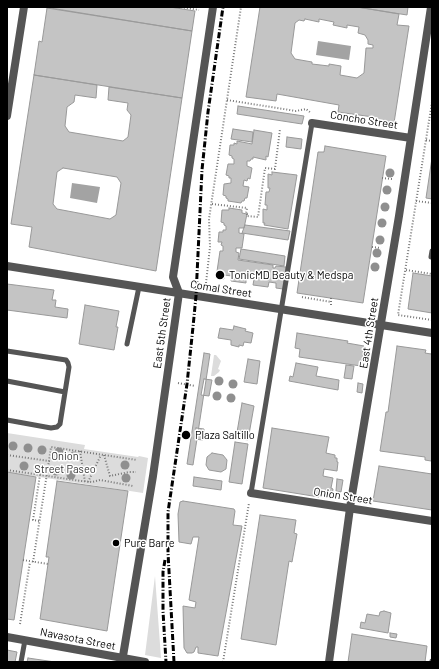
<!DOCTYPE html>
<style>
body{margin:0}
#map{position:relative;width:439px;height:669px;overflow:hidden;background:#fff;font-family:Barlow,sans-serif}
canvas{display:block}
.frame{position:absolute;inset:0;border:8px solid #000;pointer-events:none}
</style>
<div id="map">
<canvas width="439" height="669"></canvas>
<div class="frame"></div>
</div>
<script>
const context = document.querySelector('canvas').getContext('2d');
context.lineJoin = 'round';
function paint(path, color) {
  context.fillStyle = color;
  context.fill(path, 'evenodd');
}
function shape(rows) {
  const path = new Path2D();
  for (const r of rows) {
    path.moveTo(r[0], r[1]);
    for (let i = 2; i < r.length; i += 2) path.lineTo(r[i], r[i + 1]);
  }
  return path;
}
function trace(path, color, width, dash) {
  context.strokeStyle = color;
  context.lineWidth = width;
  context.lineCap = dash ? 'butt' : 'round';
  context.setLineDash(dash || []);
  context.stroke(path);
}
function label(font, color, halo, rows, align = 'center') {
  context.font = font + ' Barlow,sans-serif';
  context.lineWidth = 3;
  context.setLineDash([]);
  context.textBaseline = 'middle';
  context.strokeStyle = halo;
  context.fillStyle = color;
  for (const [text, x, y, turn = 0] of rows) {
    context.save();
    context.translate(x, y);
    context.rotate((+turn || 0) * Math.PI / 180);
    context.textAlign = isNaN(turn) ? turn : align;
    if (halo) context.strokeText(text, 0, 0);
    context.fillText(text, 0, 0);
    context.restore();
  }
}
paint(shape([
 [214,355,216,355,221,361,218,369,220,370,219,372,214,376,211,376],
 [7,433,85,445,84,449,138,457,139,456,148,458,143,493,7,472],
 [155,576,161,658,145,655]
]), '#dcdcdc');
paint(shape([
 [318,41,351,46,349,60,316,55],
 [72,183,100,187,97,203,70,198]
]), '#a3a3a3');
const building = shape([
 [44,7,170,7,195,11,192,31,44,7],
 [260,7,357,7,399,14,397,25,409,26,394,123,373,120,373,117,338,112,339,105,277,94,276,101,246,97,260,7],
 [305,19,319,22,319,19,334,22,333,25,347,28,347,25,359,27,358,33,365,35,368,40,368,44,373,45,373,48,366,48,364,73,357,78,340,75,341,66,329,64,329,66,312,64,312,62,295,59,291,53,295,23,299,20,304,21,305,19],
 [357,7,408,7,407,15,357,7],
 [47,8,192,31,182,98,34,75,39,41,42,42,47,8],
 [34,75,97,85,96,98,75,95,74,102,67,107,65,126,69,132,123,141,128,137,131,115,127,110,128,103,108,100,109,87,182,98,156,271,29,247,32,227,11,224,34,75],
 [63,168,117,177,121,183,116,215,110,219,57,209,53,204,57,172,63,168],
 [238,106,304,116,302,124,237,114,238,106],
 [233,129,253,132,252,142,231,139,233,129],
 [254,130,272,133,268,157,266,156,266,160,253,157,253,159,251,159,250,161,247,161,247,166,252,168,250,179,248,178,247,181,244,180,243,186,249,187,247,198,245,198,244,201,242,201,241,203,228,201,228,199,226,198,226,196,223,195,224,184,231,183,231,178,229,178,229,176,226,175,228,164,234,164,234,159,232,158,232,156,229,155,230,145,234,145,234,143,237,144,237,141,252,144,254,130],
 [287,137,302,139,301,149,286,147,287,137],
 [325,146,386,156,363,303,297,293,318,152,324,152,325,146],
 [432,158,432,199,426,198,432,158],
 [272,172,297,175,288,229,264,225,265,223,263,223,263,209,267,210,267,205,265,205,266,192,269,192,270,188,268,188,268,174,272,175,272,172],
 [229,208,242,210,242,213,247,214,244,228,239,228,239,233,244,234,242,248,236,248,236,252,239,253,238,260,273,265,273,268,275,268,276,266,286,267,283,289,276,288,276,283,269,282,268,287,253,285,254,279,246,278,246,283,231,281,232,276,224,275,224,279,216,278,220,251,223,251,223,246,221,245,222,242,218,242,219,232,223,232,223,230,226,230,226,226,224,225,224,223,221,222,222,210,229,210,229,208],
 [245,225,290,231,288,240,242,233,245,225],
 [241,249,285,256,284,266,239,259,241,249],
 [413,273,432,276,432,313,408,309,413,273],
 [7,284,54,290,52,300,56,300,55,307,68,309,67,318,7,310,7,284],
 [85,305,119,311,116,327,118,327,114,350,79,344,85,305],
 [234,326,246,329,245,331,253,333,251,343,244,342,243,346,239,345,239,347,231,345,231,340,218,338,220,328,233,330,234,326],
 [297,333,348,341,347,343,364,346,361,366,299,357,300,349,295,348,297,333],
 [397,346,426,350,425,353,431,354,432,352,432,459,431,461,425,460,425,457,380,451,386,412,388,412,397,346],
 [204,353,210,354,193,465,187,464,204,353],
 [248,359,260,361,257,384,244,382,248,359],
 [296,363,318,367,316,376,339,380,338,390,289,381,290,376,293,377,296,363],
 [346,365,354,366,352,379,344,378,346,365],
 [204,379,212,380,209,396,201,395,204,379],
 [358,383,363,384,362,393,357,392,358,383],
 [242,403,254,406,248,440,236,438,242,403],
 [196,428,204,429,203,440,194,439,196,428],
 [272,428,329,437,326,453,335,455,335,458,337,458,337,462,338,462,337,471,324,469,323,476,333,478,331,488,333,489,332,496,320,495,319,497,263,488,272,428],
 [235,442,248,444,242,484,229,482,235,442],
 [212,453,223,455,227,460,226,469,221,472,209,470,206,465,207,457,212,453],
 [379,466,432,474,432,510,373,501,379,466],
 [7,472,36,477,14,620,7,619,7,472],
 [194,477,222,481,221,490,193,486,194,477],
 [337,479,343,480,341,492,336,491,337,479],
 [57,481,128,491,107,631,40,619,49,557,46,557,57,481],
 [183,501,234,509,235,511,233,525,242,526,218,656,198,653,198,647,196,647,194,652,192,653,187,653,184,648,183,606,195,608,196,602,189,600,199,537,193,537,191,544,179,542,178,514,180,502,183,501],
 [260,515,296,520,294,533,297,534,292,562,289,561,276,645,241,639,260,515],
 [384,611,391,613,388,633,360,628,361,622,365,623,367,614,379,616,380,612,384,611],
 [390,633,397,634,396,638,390,637,390,633],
 [352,634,427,646,425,662,348,662,352,634],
 [7,650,17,652,15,662,7,662,7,650],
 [28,658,55,662,27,662,28,658]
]);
paint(building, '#c4c4c4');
trace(building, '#999', 1);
trace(shape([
 [181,7,199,10],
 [227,100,296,111,306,109,311,113],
 [432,102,398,315,432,320],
 [426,140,432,141],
 [382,178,392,179],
 [416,201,432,203],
 [212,204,247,208,246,214,247,214,247,216,258,217,265,168,275,169,280,129],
 [372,247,381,248],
 [406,270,432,274],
 [206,283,210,247,209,219,241,7],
 [302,297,331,302],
 [331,305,331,298],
 [178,383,195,386],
 [80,451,85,482],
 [7,455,49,461,51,447,137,460],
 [104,455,110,476,129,472,136,472],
 [7,470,81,481,92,482,100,480,133,486],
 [88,482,101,455],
 [39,521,33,520,40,475],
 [23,560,48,564],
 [33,562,49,461],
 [20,624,30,562],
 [223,662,249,503]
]), '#777', 2, [1, 2]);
trace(shape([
 [432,251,431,257,432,257],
 [127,344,139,287],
 [7,351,66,360,68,363,69,367,60,424,57,427,51,428,7,420],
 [7,381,65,392],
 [251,493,312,123],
 [21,662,25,640],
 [432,662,432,661]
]), '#555', 5);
trace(shape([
 [312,123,411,138],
 [251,493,432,521],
 [7,637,145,662],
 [122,662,153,476,179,293,173,277,213,7],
 [329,662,351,501,399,216,431,7]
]), '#555', 8);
trace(shape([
 [7,116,24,7],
 [7,266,432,333]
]), '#555', 8);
trace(shape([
 [165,560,163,572,163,611,166,662],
 [174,662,168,553,168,512,187,384,193,327,196,296,202,170,208,112,223,7]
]), '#000', 3, [6, 2, 1, 2]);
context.fillStyle = '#8f8f8f';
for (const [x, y] of [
 [390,173],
 [387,190],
 [385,207],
 [382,223],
 [380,240],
 [377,253],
 [375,267],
 [219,381],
 [233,384],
 [217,396],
 [231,398],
 [13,446],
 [28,448],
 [42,450],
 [59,452],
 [74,456],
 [125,465],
 [24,466],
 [39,469],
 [56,471],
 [71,475],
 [126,478]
]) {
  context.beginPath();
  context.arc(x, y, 4.5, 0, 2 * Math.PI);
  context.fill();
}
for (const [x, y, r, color] of [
 [220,275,5,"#000"],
 [186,435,5,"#000"],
 [116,543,4,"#000"]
]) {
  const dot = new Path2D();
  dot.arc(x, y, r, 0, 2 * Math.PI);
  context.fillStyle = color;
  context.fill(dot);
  trace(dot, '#fff', 1.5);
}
label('11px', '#000', '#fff', [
 ["Concho Street",364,120,9],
 ["Comal Street",221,289,9],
 ["East 5th Street",162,333,-82],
 ["East 4th Street",369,333,-81],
 ["Onion Street",343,496,9],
 ["Navasota Street",78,639,11]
]);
label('11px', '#000', '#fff', [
 ["TonicMD Beauty & Medspa",229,275],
 ["Plaza Saltillo",195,435],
 ["Pure Barre",124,543]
], 'left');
label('11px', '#333', '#fff', [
 ["Onion",65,456],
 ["Street Paseo",65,469]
]);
</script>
